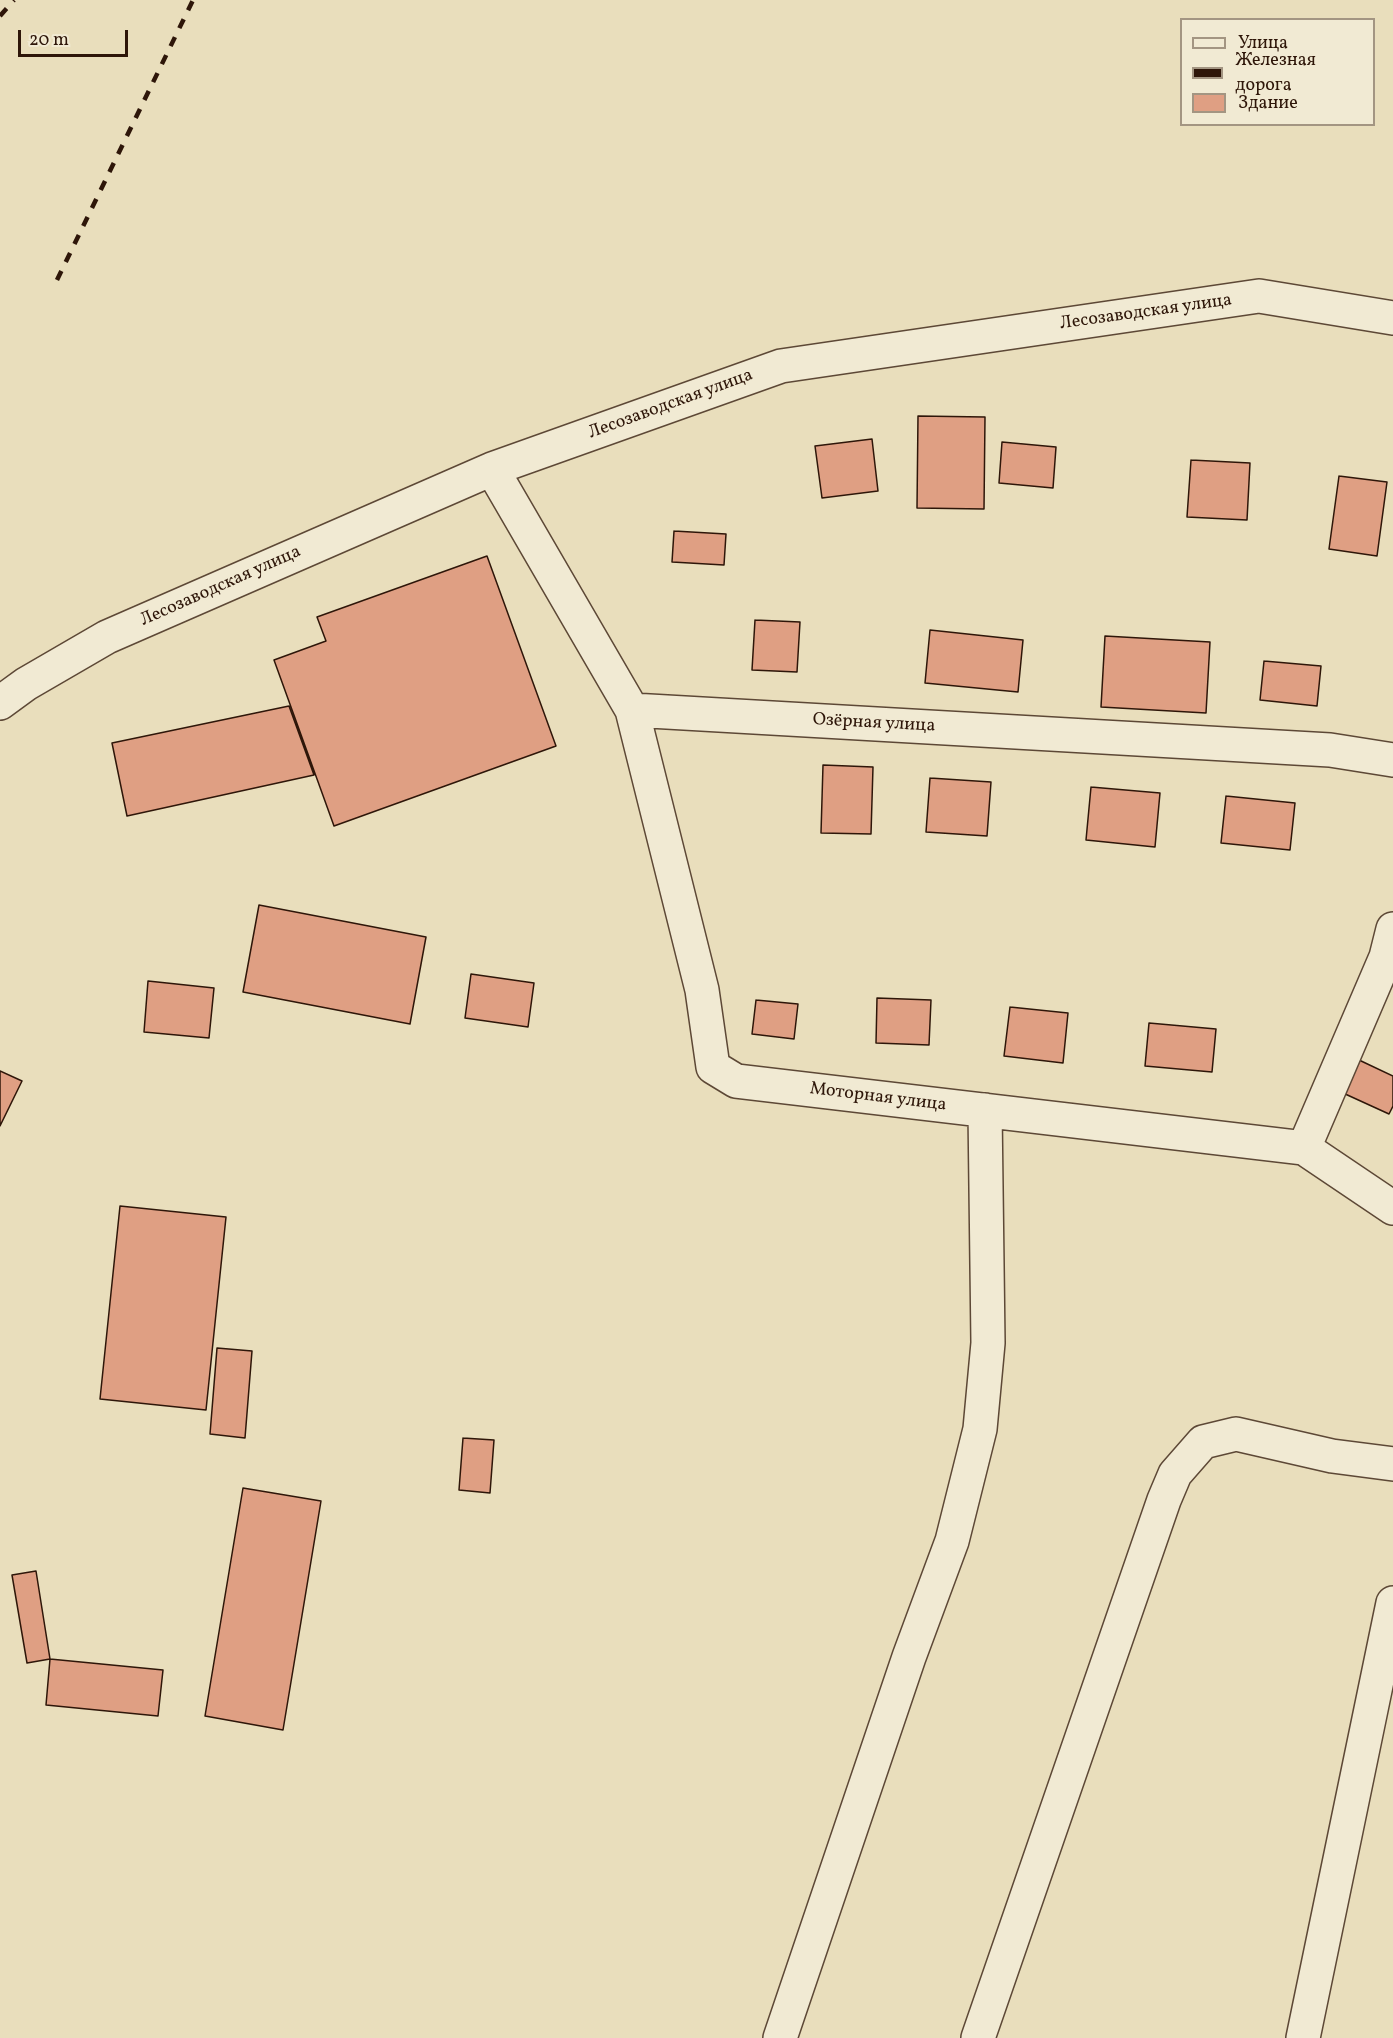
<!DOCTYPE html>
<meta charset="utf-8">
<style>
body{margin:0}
#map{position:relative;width:1393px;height:2038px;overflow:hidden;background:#e9debc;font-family:Vollkorn,serif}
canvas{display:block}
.legend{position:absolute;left:1180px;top:18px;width:195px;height:108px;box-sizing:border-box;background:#f1ead3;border:2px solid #a39582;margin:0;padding:8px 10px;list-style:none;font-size:18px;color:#2e1609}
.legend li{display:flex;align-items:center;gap:12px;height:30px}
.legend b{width:30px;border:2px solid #a39582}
.scale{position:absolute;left:18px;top:30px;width:110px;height:27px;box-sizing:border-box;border:3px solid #2e1609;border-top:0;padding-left:8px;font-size:18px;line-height:21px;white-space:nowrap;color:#2e1609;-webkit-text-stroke:4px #f1ead3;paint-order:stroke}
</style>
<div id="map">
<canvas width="1393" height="2038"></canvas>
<ul class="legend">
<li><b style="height:8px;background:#f1ead3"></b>Улица</li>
<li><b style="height:8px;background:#2e1609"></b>Железная дорога</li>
<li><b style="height:16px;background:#df9f83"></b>Здание</li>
</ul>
<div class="scale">20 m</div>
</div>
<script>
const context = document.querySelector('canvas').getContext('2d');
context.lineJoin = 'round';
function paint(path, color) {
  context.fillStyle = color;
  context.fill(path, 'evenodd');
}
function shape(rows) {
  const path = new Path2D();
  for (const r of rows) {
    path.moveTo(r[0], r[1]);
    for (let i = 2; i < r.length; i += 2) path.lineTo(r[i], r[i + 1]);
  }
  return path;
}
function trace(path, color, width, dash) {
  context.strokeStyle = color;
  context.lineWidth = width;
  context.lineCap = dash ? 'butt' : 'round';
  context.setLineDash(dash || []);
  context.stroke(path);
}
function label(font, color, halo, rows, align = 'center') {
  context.font = font + ' Vollkorn,serif';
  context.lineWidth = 6;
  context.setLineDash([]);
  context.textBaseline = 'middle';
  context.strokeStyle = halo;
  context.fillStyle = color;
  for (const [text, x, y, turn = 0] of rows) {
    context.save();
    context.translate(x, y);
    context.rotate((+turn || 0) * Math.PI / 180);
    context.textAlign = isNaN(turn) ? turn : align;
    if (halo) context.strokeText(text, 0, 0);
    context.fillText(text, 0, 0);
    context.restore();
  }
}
const building = shape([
 [918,416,985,417,984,509,917,508,918,416],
 [872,439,878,491,822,498,815,446,872,439],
 [1002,442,1056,447,1053,488,999,483,1002,442],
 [1191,460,1250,463,1247,520,1187,517,1191,460],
 [1339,476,1387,482,1377,556,1329,549,1339,476],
 [674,531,726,534,724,565,672,562,674,531],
 [487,556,556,746,334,826,274,660,326,641,317,617,487,556],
 [755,620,800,622,797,672,752,670,755,620],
 [930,630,1023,640,1018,692,925,683,930,630],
 [1105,636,1210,642,1206,713,1101,707,1105,636],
 [1264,661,1321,666,1317,706,1260,700,1264,661],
 [289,706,314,775,127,816,112,743,289,706],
 [823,765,873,767,871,834,821,833,823,765],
 [930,778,991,782,987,836,926,832,930,778],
 [1091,787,1160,793,1155,847,1086,840,1091,787],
 [1226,796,1295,803,1290,850,1221,843,1226,796],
 [259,905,426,937,410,1024,243,992,259,905],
 [471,974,534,983,528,1027,465,1018,471,974],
 [148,981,214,988,209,1038,144,1032,148,981],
 [877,998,931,1000,929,1045,876,1043,877,998],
 [756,1000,798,1004,794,1039,752,1034,756,1000],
 [1010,1007,1068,1013,1063,1063,1004,1056,1010,1007],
 [1149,1023,1216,1029,1212,1072,1145,1066,1149,1023],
 [1359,1060,1393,1076,1393,1106,1389,1114,1343,1093,1359,1060],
 [0,1071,22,1081,0,1126,0,1071],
 [120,1206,226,1217,206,1410,100,1399,120,1206],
 [217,1348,252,1351,245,1438,210,1434,217,1348],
 [463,1438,494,1440,490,1493,459,1490,463,1438],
 [243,1488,321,1501,283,1730,205,1716,243,1488],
 [36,1571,50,1659,27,1663,12,1575,36,1571],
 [50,1659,163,1670,158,1716,46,1705,50,1659]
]);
paint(building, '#df9f83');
trace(building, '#2e1609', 1.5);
const minor = shape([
 [492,469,632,710,1330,750,1393,760],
 [0,703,26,684,107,637,492,469,781,366,1259,296,1393,318],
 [632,710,702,990,713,1067,736,1081,1304,1148,1393,1208],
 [1304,1148,1386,957,1393,929],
 [780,2038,909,1657,952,1541,980,1429,988,1343,985,1110],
 [978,2038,1164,1500,1175,1474,1203,1442,1236,1434,1332,1456,1393,1464],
 [1303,2038,1393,1603]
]);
trace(minor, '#5d4836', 36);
trace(minor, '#f1ead3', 33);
trace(shape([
 [0,16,14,0],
 [57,280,193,0]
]), '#2e1609', 4.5, [10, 10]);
label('18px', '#2e1609', '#f1ead3', [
 ["Лесозаводская улица",1146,313,-8],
 ["Лесозаводская улица",671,405,-20],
 ["Лесозаводская улица",221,587,-24],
 ["Озёрная улица",874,724,3],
 ["Моторная улица",878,1098,7]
]);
</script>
